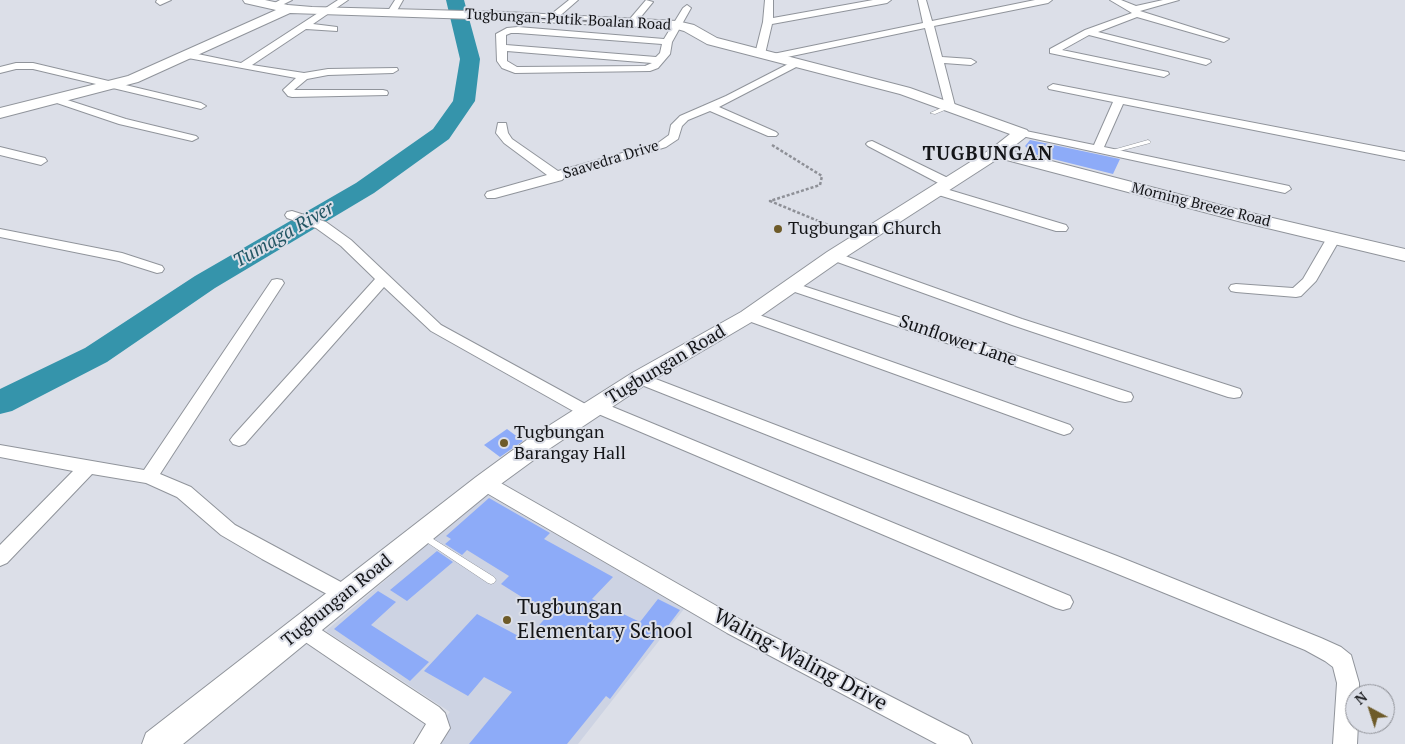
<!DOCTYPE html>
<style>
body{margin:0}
#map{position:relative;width:1405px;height:744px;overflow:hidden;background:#dcdfe8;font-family:"PT Serif",serif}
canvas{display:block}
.north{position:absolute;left:1345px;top:684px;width:50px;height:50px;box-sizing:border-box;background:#dcdfe8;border:1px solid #8c8e94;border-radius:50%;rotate:320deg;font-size:14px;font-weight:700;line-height:20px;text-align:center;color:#131417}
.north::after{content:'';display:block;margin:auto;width:18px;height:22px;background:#6e5b29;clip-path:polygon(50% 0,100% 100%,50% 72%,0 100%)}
</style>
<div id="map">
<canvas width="1405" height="744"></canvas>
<div class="north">N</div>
</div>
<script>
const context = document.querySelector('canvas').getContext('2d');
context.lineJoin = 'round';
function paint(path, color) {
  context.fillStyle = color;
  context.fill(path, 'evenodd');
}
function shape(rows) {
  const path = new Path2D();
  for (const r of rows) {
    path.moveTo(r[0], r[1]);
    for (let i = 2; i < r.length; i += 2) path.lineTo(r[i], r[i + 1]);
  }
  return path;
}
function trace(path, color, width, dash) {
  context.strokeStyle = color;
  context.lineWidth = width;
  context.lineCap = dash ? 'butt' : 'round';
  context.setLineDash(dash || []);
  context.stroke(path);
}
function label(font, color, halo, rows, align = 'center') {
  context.font = font + ' "PT Serif",serif';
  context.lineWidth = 4;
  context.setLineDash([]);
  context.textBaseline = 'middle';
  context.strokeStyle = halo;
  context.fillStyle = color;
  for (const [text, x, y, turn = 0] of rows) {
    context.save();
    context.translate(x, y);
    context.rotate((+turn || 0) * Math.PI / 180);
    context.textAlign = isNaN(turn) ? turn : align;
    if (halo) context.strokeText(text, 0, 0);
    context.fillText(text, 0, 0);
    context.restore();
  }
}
paint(shape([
 [486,494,684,609,578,744,424,744,450,712,326,631]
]), '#cdd3e3');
paint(shape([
 [446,0,464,0,480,59,475,101,449,139,374,193,215,288,107,362,12,411,0,414,0,389,85,348,195,276,356,183,433,129,453,101,460,59,446,0]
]), '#3594ab');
paint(shape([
 [1030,140,1120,159,1113,174,1033,154,1025,146],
 [507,429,523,441,500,457,484,445],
 [489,498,550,533,544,539,613,577,592,599,640,622,658,599,680,610,661,635,659,634,610,699,606,696,567,744,469,744,512,692,484,677,468,696,424,671,477,614,526,640,549,614,501,584,509,576,467,550,462,555,445,544,451,539,446,536],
 [437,551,453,562,407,601,390,590],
 [378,591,396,602,371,625,429,662,410,681,334,629]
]), '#8dabf8');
const lane = shape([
 [950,104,953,106,952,107,935,114,930,113,950,104],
 [1148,140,1151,142,1150,143,1112,153,1109,151,1148,140],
 [422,532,494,577,496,580,494,583,491,584,488,583,419,537,417,535,419,533,422,532]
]);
const street = shape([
 [157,0,171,0,160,5,156,2,157,0],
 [280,0,292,0,276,8,273,9,269,6,280,0],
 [338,0,348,0,313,24,337,27,337,31,306,29,252,65,304,73,328,69,397,68,398,70,393,73,328,75,307,79,294,90,383,90,387,91,388,93,387,95,292,97,288,96,283,90,296,78,188,58,183,55,188,52,241,63,338,0],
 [395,0,403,0,394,16,388,16,386,14,395,0],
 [569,0,578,0,555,20,549,20,549,16,569,0],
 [646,0,653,2,635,24,629,24,629,20,646,0],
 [765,0,773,0,773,18,873,0,891,0,887,3,772,24,765,54,760,57,755,54,763,22,765,0],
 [918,0,926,0,932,21,1035,0,1052,0,1048,3,934,26,942,57,971,59,976,62,971,65,944,63,955,106,950,109,945,106,925,28,773,60,768,57,773,54,923,23,918,0],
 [1110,0,1121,0,1136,6,1163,0,1179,0,1140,11,1229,39,1224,42,1137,17,1098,32,1210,60,1211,62,1206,65,1089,35,1062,50,1168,72,1169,74,1164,77,1050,53,1050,49,1085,30,1132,13,1110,0],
 [687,5,691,8,672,42,670,54,658,68,650,71,515,73,502,68,497,61,496,34,507,28,518,27,664,39,683,8,687,5],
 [511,33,518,33,662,44,660,53,656,57,506,45,506,35,511,33],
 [507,51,652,63,645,66,517,67,507,61,507,51],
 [796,60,800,61,800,65,719,107,776,132,778,134,776,136,768,136,710,111,688,120,682,126,678,139,666,147,564,178,562,180,495,198,487,198,485,195,487,192,547,175,504,143,496,133,498,123,506,123,508,133,512,139,558,171,658,143,669,135,671,125,680,116,726,96,796,60],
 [16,63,33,63,201,103,206,106,201,109,33,69,16,69,0,73,0,67,16,63],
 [1053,84,1405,152,1405,160,1123,104,1104,147,1289,186,1291,189,1285,193,1017,135,1015,133,1017,131,1021,130,1094,145,1113,102,1049,89,1048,87,1053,84],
 [55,96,126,119,196,136,198,138,192,141,119,124,51,101,50,99,55,96],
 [872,141,952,180,954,183,948,187,944,186,868,146,866,144,868,142,872,141],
 [0,147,45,158,47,161,41,165,0,155,0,147],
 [936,186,1066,225,1068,228,1066,231,1056,231,932,193,930,190,932,187,936,186],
 [292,211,326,222,351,240,441,325,589,406,597,401,603,403,1070,596,1073,602,1070,608,1063,610,1056,608,596,413,594,416,588,418,582,416,431,331,384,287,245,444,239,446,233,444,230,440,233,436,375,279,341,246,316,228,287,218,285,215,287,212,292,211],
 [0,229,122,253,162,266,164,269,162,272,157,273,119,261,0,237,0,229],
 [1333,235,1340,239,1316,281,1301,296,1296,297,1236,292,1231,291,1229,288,1231,285,1236,284,1293,288,1303,279,1328,236,1333,235],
 [834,252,1022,319,1240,389,1242,393,1240,397,1234,398,1228,397,1012,325,829,259,827,256,834,252],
 [277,279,282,280,284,283,160,474,191,487,235,525,352,588,355,594,352,600,345,602,338,600,262,559,221,535,177,497,146,483,92,474,7,563,0,566,0,545,73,471,0,457,0,445,144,470,272,280,277,279],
 [791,282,1131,393,1133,397,1131,401,1125,402,1119,401,786,289,784,286,786,283,791,282],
 [748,311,1070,425,1073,429,1070,433,1064,435,1058,433,743,319,740,316,743,313,748,311],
 [640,373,1117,556,1321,638,1341,647,1351,655,1359,683,1359,694,1355,694,1355,724,1358,724,1357,744,1333,744,1337,683,1333,667,1325,661,1305,650,1103,568,634,382,632,378,634,374,640,373],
 [485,476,492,478,743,621,968,736,972,744,937,744,727,633,478,488,476,483,478,478,485,476],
 [303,620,311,623,439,707,445,713,450,728,440,744,414,744,426,724,295,635,292,629,295,623,303,620]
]);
const secondary = shape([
 [243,0,265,0,288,5,312,7,505,12,677,21,694,25,717,38,910,88,1027,130,1029,133,1027,136,1009,150,1247,212,1405,249,1405,261,1238,221,999,158,841,260,755,320,648,383,546,451,494,489,183,744,142,744,146,733,476,477,528,439,632,373,741,312,827,252,991,149,1010,134,900,94,707,44,684,31,677,29,505,20,290,13,138,82,0,118,0,108,128,76,276,10,245,3,243,0]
]);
trace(lane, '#90949b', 1);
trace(street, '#90949b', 2);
trace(secondary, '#90949b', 2);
trace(shape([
 [772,145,822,176,820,185,770,201,845,232]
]), '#8e9097', 2.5, [3, 2]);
paint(lane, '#fff');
paint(street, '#fff');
paint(secondary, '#fff');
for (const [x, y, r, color] of [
 [778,229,5,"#6e5b29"],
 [504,443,5,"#6e5b29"],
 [507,620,5,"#6e5b29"]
]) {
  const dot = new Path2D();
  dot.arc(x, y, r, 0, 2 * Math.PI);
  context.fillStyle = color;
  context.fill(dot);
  trace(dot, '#dcdfe8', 2);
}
label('15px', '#131417', '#dcdfe8', [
 ["Tugbungan-Putik-Boalan Road",568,20,3],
 ["Saavedra Drive",611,160,-17],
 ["Morning Breeze Road",1201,205,14]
]);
label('18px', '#131417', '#dcdfe8', [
 ["Tugbungan Church",788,229],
 ["Tugbungan",514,433],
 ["Barangay Hall",514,454]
], 'left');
label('18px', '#131417', '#dcdfe8', [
 ["Sunflower Lane",958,341,19],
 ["Tugbungan Road",666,365,-31],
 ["Tugbungan Road",337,601,-39]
]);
context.letterSpacing = '1px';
label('bold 19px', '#131417', '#dcdfe8', [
 ["TUGBUNGAN",988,155]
]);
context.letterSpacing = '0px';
label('italic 19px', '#235664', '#dcdfe8', [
 ["Tumaga River",284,235,-30]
]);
label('21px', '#131417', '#dcdfe8', [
 ["Tugbungan",517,608],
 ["Elementary School",517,632]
], 'left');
label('21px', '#131417', '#dcdfe8', [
 ["Waling-Waling Drive",800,660,28]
]);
</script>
